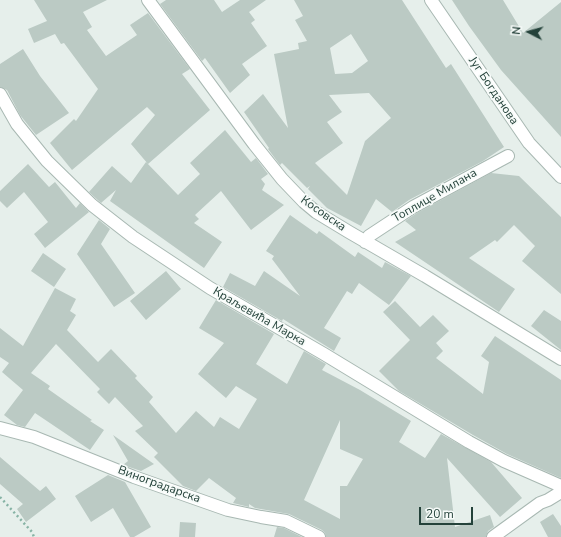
<!DOCTYPE html>
<meta charset="utf-8">
<style>
body{margin:0}
#map{position:relative;width:561px;height:537px;overflow:hidden;background:#e6efeb;font-family:"Nunito Sans",sans-serif}
canvas{display:block}
.north{position:absolute;left:509px;top:12px;width:40px;height:40px;-webkit-text-stroke:3px #f7fbf9;paint-order:stroke;rotate:276deg;font-size:11px;font-weight:700;line-height:16px;text-align:center;color:#24423a}
.north::after{content:'';display:block;margin:auto;width:14px;height:18px;background:#24423a;clip-path:polygon(50% 0,100% 100%,50% 72%,0 100%)}
.scale{position:absolute;left:419px;top:507px;width:54px;height:18px;box-sizing:border-box;border:2px solid #24423a;border-top:0;padding-left:5px;font-size:12px;line-height:14px;white-space:nowrap;color:#24423a;-webkit-text-stroke:3px #f7fbf9;paint-order:stroke}
</style>
<div id="map">
<canvas width="561" height="537"></canvas>
<div class="north">N</div>
<div class="scale">20 m</div>
</div>
<script>
const context = document.querySelector('canvas').getContext('2d');
context.lineJoin = 'round';
function paint(path, color) {
  context.fillStyle = color;
  context.fill(path, 'evenodd');
}
function shape(rows) {
  const path = new Path2D();
  for (const r of rows) {
    path.moveTo(r[0], r[1]);
    for (let i = 2; i < r.length; i += 2) path.lineTo(r[i], r[i + 1]);
  }
  return path;
}
function trace(path, color, width, dash) {
  context.strokeStyle = color;
  context.lineWidth = width;
  context.lineCap = dash ? 'butt' : 'round';
  context.setLineDash(dash || []);
  context.stroke(path);
}
function label(font, color, halo, rows, align = 'center') {
  context.font = font + ' "Nunito Sans",sans-serif';
  context.lineWidth = 3.5;
  context.setLineDash([]);
  context.textBaseline = 'middle';
  context.strokeStyle = halo;
  context.fillStyle = color;
  for (const [text, x, y, turn = 0] of rows) {
    context.save();
    context.translate(x, y);
    context.rotate((+turn || 0) * Math.PI / 180);
    context.textAlign = isNaN(turn) ? turn : align;
    if (halo) context.strokeText(text, 0, 0);
    context.fillText(text, 0, 0);
    context.restore();
  }
}
paint(shape([
 [34,0,107,0,83,12,92,27,87,30,106,56,137,35,130,25,148,13,190,69,182,74,210,110,148,164,131,144,155,115,147,107,72,170,50,143,74,119,76,121,98,89,64,43,61,44,55,34,34,43,28,29,47,21],
 [166,0,214,0,222,12,240,0,266,0,249,12,255,20,251,23,267,46,242,64,250,75,230,93,205,58,202,61,160,4],
 [294,0,402,0,446,68,451,64,504,147,483,161,409,200,392,212,376,199,361,226,327,208,308,189,310,186,307,188,282,163,280,165,268,149,269,148,244,112,263,94,288,128,274,54,299,49,298,43,307,41,295,20,303,16],
 [351,34,368,61,352,73,335,74,330,48],
 [369,93,391,118,365,141,347,195,315,163,343,143,327,122,342,112,329,95],
 [452,0,503,0,523,33,561,2,561,137,501,70,469,26],
 [23,49,40,76,69,113,36,135,20,115,7,90,0,87,0,64],
 [225,130,251,162,256,158,268,174,261,179,265,184,262,190,284,205,251,230,221,191,195,215,199,219,194,223,222,242,204,268,110,201,116,190,101,203,89,192,112,166,131,183,146,162,178,195,200,174,190,163],
 [28,164,49,187,55,182,76,208,80,203,89,212,45,248,34,234,48,222,24,192,7,208,0,201,0,191],
 [491,173,519,176,561,217,561,294,522,261,535,246,514,225,497,242,495,240,469,258,515,289,499,312,395,242,416,230,405,221,417,213],
 [290,215,317,234,319,231,355,257,358,252,382,268,385,262,411,276,389,305,359,283,352,294,347,291,324,328,341,338,334,351,283,319,282,321,223,287,230,273,255,286,264,271,300,296,272,259,274,256,266,251],
 [99,220,110,229,101,244,135,293,114,307,77,254],
 [43,253,66,269,54,287,31,271],
 [166,271,181,289,146,320,130,301],
 [55,288,76,299,70,311,76,315,67,330,98,362,111,349,137,376,135,378,153,397,149,402,176,433,196,411,214,427,220,417,239,429,257,399,236,386,226,398,198,374,224,343,199,328,216,300,274,334,256,364,287,384,304,351,326,364,322,370,360,390,411,421,399,442,425,458,441,434,491,462,522,498,500,517,447,458,455,527,490,515,494,527,488,531,486,537,326,537,325,533,322,530,289,514,255,508,249,504,249,507,233,503,236,498,209,478,196,491,183,486,154,457,158,453,135,431,143,426,115,397,109,404,97,392,100,389,56,344,31,373,50,386,48,389,92,420,90,421,104,430,90,450,35,413,25,427,17,425,4,415,23,390,2,372,9,363,0,357,0,328,23,346],
 [340,420,340,449,363,459,347,486,340,486,340,519,304,500],
 [395,301,420,327,433,315,449,331,436,343,443,351,436,358,483,394,489,362,481,356,495,336,561,380,561,478,507,454,473,435,399,391,379,371,410,340,383,312],
 [544,310,561,321,561,350,531,326],
 [113,435,154,464,141,471,123,465,128,461],
 [0,457,40,491,46,486,56,499,26,522,17,509,23,504,0,484],
 [108,475,125,482,151,527,134,537,130,537,113,508,91,522,75,496],
 [553,514,561,526,561,537,548,537,540,522],
 [180,522,196,523,195,537,179,537],
 [277,527,284,528,302,537,274,537]
]), '#bbcac4');
const street = shape([
 [148,0,254,144,282,179,304,202,316,212,349,232,425,276,561,359],
 [431,0,529,143,561,177],
 [0,94,17,124,47,161,92,205,133,237,210,288,324,354,469,442,504,461,561,486],
 [365,242,369,236,413,207,508,156],
 [0,428,34,437,134,477,228,510,261,517,286,521,319,537],
 [493,537,540,503,548,500,561,492]
]);
trace(street, '#a8b8b2', 14);
trace(shape([
 [0,497,32,532,34,537]
]), '#86b3a5', 2.5, [2, 3]);
trace(street, '#fff', 12);
label('12px', '#24423a', '#f7fbf9', [
 ["Југ Богданова",493,91,56],
 ["Топлице Милана",435,196,-30],
 ["Косовска",323,214,35],
 ["Краљевића Марка",259,317,30],
 ["Виноградарска",159,485,20]
]);
</script>
